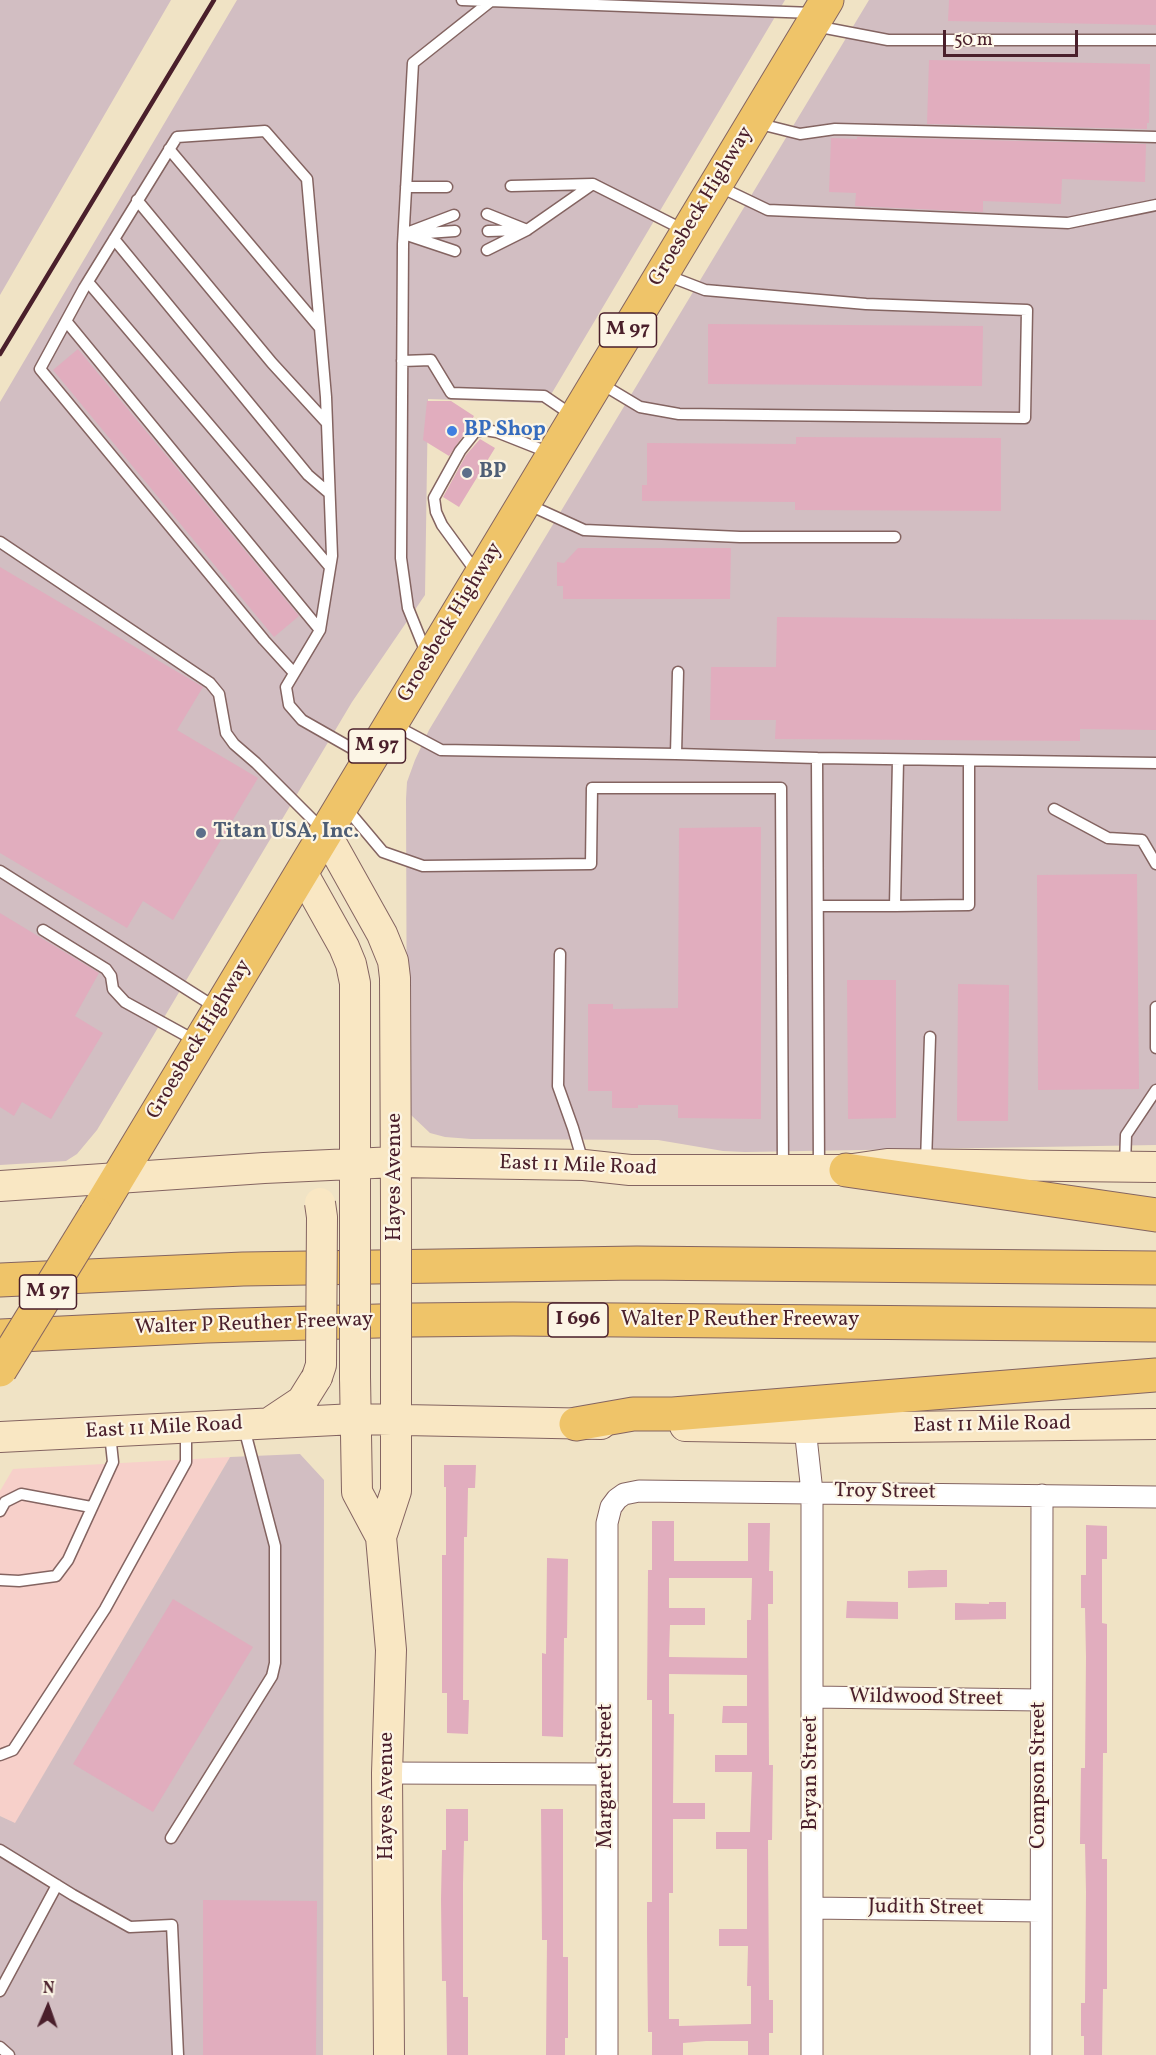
<!DOCTYPE html>
<style>
body{margin:0}
#map{position:relative;width:1156px;height:2055px;overflow:hidden;background:#f0e3c5;font-family:Vollkorn,serif}
canvas{display:block}
.north{position:absolute;left:18px;top:1977px;width:60px;height:60px;-webkit-text-stroke:4px #fcf5e5;paint-order:stroke;rotate:2deg;font-size:16px;font-weight:700;line-height:24px;text-align:center;color:#4a1f2b}
.north::after{content:'';display:block;margin:auto;width:21px;height:27px;background:#4a1f2b;clip-path:polygon(50% 0,100% 100%,50% 72%,0 100%)}
.scale{position:absolute;left:943px;top:30px;width:135px;height:27px;box-sizing:border-box;border:3px solid #4a1f2b;border-top:0;padding-left:8px;font-size:18px;line-height:21px;white-space:nowrap;color:#4a1f2b;-webkit-text-stroke:4px #fcf5e5;paint-order:stroke}
</style>
<div id="map">
<canvas width="1156" height="2055"></canvas>
<div class="north">N</div>
<div class="scale">50 m</div>
</div>
<script>
const context = document.querySelector('canvas').getContext('2d');
context.lineJoin = 'round';
function paint(path, color) {
  context.fillStyle = color;
  context.fill(path, 'evenodd');
}
function shape(rows) {
  const path = new Path2D();
  for (const r of rows) {
    path.moveTo(r[0], r[1]);
    for (let i = 2; i < r.length; i += 2) path.lineTo(r[i], r[i + 1]);
  }
  return path;
}
function trace(path, color, width, dash) {
  context.strokeStyle = color;
  context.lineWidth = width;
  context.lineCap = dash ? 'butt' : 'round';
  context.setLineDash(dash || []);
  context.stroke(path);
}
function label(font, color, halo, rows, align = 'center') {
  context.font = font + ' Vollkorn,serif';
  context.lineWidth = 4.5;
  context.setLineDash([]);
  context.textBaseline = 'middle';
  context.strokeStyle = halo;
  context.fillStyle = color;
  for (const [text, x, y, turn = 0] of rows) {
    context.save();
    context.translate(x, y);
    context.rotate((+turn || 0) * Math.PI / 180);
    context.textAlign = isNaN(turn) ? turn : align;
    if (halo) context.strokeText(text, 0, 0);
    context.fillText(text, 0, 0);
    context.restore();
  }
}
paint(shape([
 [230,1457,15,1824,0,1816,0,1491,13,1469]
]), '#f7d0ca');
paint(shape([
 [0,0,171,0,0,295],
 [237,0,785,0,546,403,428,399,425,595,352,702,97,1130,77,1154,66,1161,0,1165,0,402],
 [869,0,1156,0,1156,1145,745,1152,723,1151,658,1140,471,1139,445,1137,430,1133,411,1115,407,1095,406,799,407,782,415,760,429,730,464,672],
 [300,1454,324,1480,323,2055,0,2055,0,1816,15,1823,230,1457]
]), '#d2bec2');
paint(shape([
 [949,0,1156,0,1156,25,948,21],
 [929,60,1150,64,1149,123,1147,123,1147,129,927,124],
 [857,137,1146,144,1145,182,1062,179,1061,204,983,201,983,212,855,206,856,193,829,192,831,138,857,139],
 [708,324,983,326,982,386,708,384],
 [78,349,299,616,274,637,53,370],
 [427,401,451,401,474,416,465,430,467,430,449,456,423,440],
 [796,437,1001,438,1001,511,795,510,795,502,642,501,642,485,647,485,647,443,796,444],
 [480,439,495,448,459,507,443,497,466,455],
 [578,548,731,548,730,599,563,599,563,586,557,586,557,562,564,563],
 [0,567,203,687,177,730,258,778,173,920,143,901,127,928,0,853],
 [777,617,1156,620,1156,730,1080,729,1080,741,775,739,776,720,710,720,711,667,776,667],
 [761,827,761,1119,678,1118,678,1105,638,1105,638,1108,612,1108,612,1091,588,1091,588,1004,613,1004,613,1009,678,1008,679,828],
 [1137,874,1139,1089,1038,1090,1037,875],
 [0,913,99,973,75,1016,103,1033,51,1119,22,1102,14,1116,0,1107],
 [847,980,896,980,896,1118,848,1119],
 [958,984,1009,985,1008,1121,957,1121],
 [444,1465,476,1465,475,1488,468,1488,467,1537,464,1537,463,1700,469,1700,468,1734,447,1733,447,1693,442,1693,442,1555,446,1555,446,1487,444,1487],
 [652,1521,674,1521,674,1561,748,1561,748,1523,770,1523,769,1571,773,1571,773,1604,768,1604,769,1765,773,1765,772,1840,768,1840,769,2000,773,2000,773,2033,769,2033,769,2055,748,2055,748,2041,706,2041,683,2043,683,2055,652,2055,652,2032,648,2032,647,1936,647,1902,652,1902,652,1700,647,1700,648,1570,652,1570],
 [669,1578,752,1578,751,1620,747,1620,747,1658,669,1657,670,1625,705,1625,705,1608,669,1608],
 [669,1674,747,1675,747,1706,723,1706,722,1723,747,1723,747,1755,715,1755,715,1772,752,1772,750,1832,716,1832,716,1849,747,1849,747,1929,719,1929,719,1946,748,1946,747,1986,751,1986,751,2024,679,2026,679,2019,669,2019,669,1893,673,1893,673,1819,705,1819,705,1803,673,1803,674,1714,669,1714],
 [1086,1525,1107,1526,1107,1559,1102,1559,1102,1623,1107,1624,1107,1753,1103,1753,1102,1859,1107,1859,1107,1989,1103,1989,1102,2055,1084,2055,1084,2036,1081,2036,1081,2003,1085,2003,1086,1892,1085,1844,1080,1844,1081,1768,1085,1768,1086,1657,1085,1608,1081,1608,1081,1575,1086,1575],
 [547,1558,568,1559,567,1638,564,1638,563,1737,542,1736,542,1653,546,1654],
 [930,1570,947,1570,947,1587,908,1588,908,1571],
 [173,1599,253,1647,153,1812,73,1764],
 [847,1601,898,1602,898,1619,846,1618],
 [989,1602,1006,1602,1006,1619,955,1620,955,1603,989,1604],
 [446,1809,468,1809,468,1841,464,1841,463,1883,463,1997,468,1997,468,2055,447,2055,446,1981,442,1981,441,1899,442,1850,446,1850],
 [541,1809,563,1809,563,1957,568,1957,568,2038,565,2038,565,2055,546,2055,547,1940,542,1940],
 [203,1900,317,1901,316,2055,203,2055]
]), '#e1adbe');
const lane = shape([
 [462,0,813,13],
 [815,26,888,40,1156,40],
 [756,123,800,134,835,129,1156,137],
 [169,149,320,328],
 [511,186,593,184],
 [718,186,768,210,1068,223,1156,205],
 [406,187,447,187],
 [137,200,272,363,327,423],
 [487,214,527,230],
 [488,231,520,230],
 [404,234,454,215],
 [404,234,455,251],
 [413,234,455,231],
 [114,239,308,475,329,493],
 [487,250,527,230,593,184,684,230],
 [88,282,330,567],
 [66,321,320,630],
 [402,361,431,360,451,393,544,396,572,415],
 [600,383,640,407,679,414,1025,418,1027,310,866,304,705,290,666,275],
 [527,504,584,530,740,537,895,537],
 [0,542,210,683,219,694,226,733,234,744,256,763,323,830],
 [477,573,442,525,436,512,434,498,460,451,475,432,485,430,497,432,550,453],
 [427,655,408,608,401,558,403,244,413,63,491,1],
 [294,673,264,640,40,369,84,288,177,137,265,131,307,179,326,397,332,556,320,630,286,687,289,705,302,720,367,757],
 [394,725,441,750,676,754,678,672],
 [676,754,817,758],
 [346,808,383,852,423,866,591,864,592,788,781,788,783,1170],
 [1054,809,1108,838,1142,840,1156,864],
 [0,871,215,1007],
 [818,906,895,906,898,760],
 [895,906,969,905,969,761],
 [43,930,106,969,111,976,113,989,125,1002,196,1041],
 [560,954,558,1086,573,1128,583,1162],
 [1156,1007,1156,1048],
 [926,1163,930,1037],
 [1125,1165,1126,1135,1156,1090],
 [819,1170,817,758,1156,763],
 [0,1511,5,1502,21,1494,91,1507],
 [0,1580,19,1581,56,1576,68,1560,113,1462,110,1434],
 [0,1755,13,1750,105,1609,186,1462,186,1428],
 [171,1838,272,1676,275,1663,275,1546,244,1428],
 [0,1850,73,1895,130,1927,172,1925,178,2055],
 [0,1991,57,1885],
 [0,2047,9,2055]
]);
const street = shape([
 [805,1428,812,1492,812,2055],
 [812,1697,1040,1700],
 [387,1773,607,1774],
 [812,1908,1041,1911],
 [607,2055,607,1523,611,1507,617,1499,624,1494,639,1491,1156,1497],
 [1041,2055,1042,1495]
]);
const secondary = shape([
 [325,832,382,934,393,961,395,978,396,1202],
 [302,872,344,947,351,964,355,983,355,1202],
 [0,1186,264,1168,396,1162,584,1165,630,1170,846,1170,887,1164,1156,1167],
 [355,1377,357,1492,381,1537,391,1650,387,1773,389,2055],
 [269,1423,302,1401,317,1377],
 [685,1426,805,1428,1156,1424],
 [0,1437,355,1419,601,1424],
 [381,1537,396,1491,396,1376]
]);
const primary = shape([
 [96,1214,827,0]
]);
const highway = shape([
 [846,1170,1156,1215],
 [0,1280,243,1269,637,1263,1156,1268],
 [0,1336,206,1326,413,1320,513,1319,1156,1325],
 [576,1424,633,1414,673,1414,1156,1375]
]);
trace(lane, '#846461', 13);
trace(street, '#846461', 23);
trace(secondary, '#846461', 32);
trace(primary, '#846461', 35);
trace(highway, '#846461', 35);
trace(lane, '#fff', 10);
trace(street, '#fff', 21);
trace(secondary, '#f9e7c3', 30);
trace(primary, '#efc469', 33);
trace(highway, '#efc469', 33);
trace(shape([
 [0,354,214,0]
]), '#4a1f2b', 4.5);
const secondaryBridge = shape([
 [396,1376,396,1202],
 [317,1377,321,1365,322,1217,320,1203],
 [355,1377,355,1202]
]);
const primaryBridge = shape([
 [0,1370,96,1214]
]);
trace(secondaryBridge, '#846461', 32, []);
trace(primaryBridge, '#846461', 35, []);
trace(secondaryBridge, '#f9e7c3', 30);
trace(primaryBridge, '#efc469', 33);
for (const [x, y, r, color] of [
 [452,431,6,"#3f7fe0"],
 [467,473,6,"#5c6f8a"],
 [201,833,6,"#5c6f8a"]
]) {
  const dot = new Path2D();
  dot.arc(x, y, r, 0, 2 * Math.PI);
  context.fillStyle = color;
  context.fill(dot);
  trace(dot, '#fcf5e5', 2);
}
for (const [x, y, w] of [
 [628,330,57],
 [377,746,57],
 [48,1292,57],
 [578,1320,60]
]) {
  const box = new Path2D();
  box.roundRect(x - w / 2, y - 17, w, 34, 4.5);
  context.fillStyle = '#fcf5e5';
  context.fill(box);
  trace(box, '#4a1f2b', 1.5);
}
label('bold 20px', '#4a1f2b', null, [
 ["M 97",628,330],
 ["M 97",377,746],
 ["M 97",48,1292],
 ["I 696",578,1320]
]);
label('21px', '#4a1f2b', '#fcf5e5', [
 ["Groesbeck Highway",702,207,-59],
 ["Groesbeck Highway",451,623,-59],
 ["Groesbeck Highway",200,1040,-59],
 ["East 11 Mile Road",578,1167,2],
 ["Hayes Avenue",396,1177,-90],
 ["Walter P Reuther Freeway",740,1321],
 ["Walter P Reuther Freeway",254,1325,-2],
 ["East 11 Mile Road",992,1426,-1],
 ["East 11 Mile Road",164,1429,-3],
 ["Troy Street",885,1493,1],
 ["Wildwood Street",926,1699,1],
 ["Bryan Street",812,1773,-90],
 ["Compson Street",1040,1775,-90],
 ["Margaret Street",607,1776,-90],
 ["Hayes Avenue",388,1796,-90],
 ["Judith Street",926,1909,1]
]);
label('bold 21px', '#366cbe', '#fcf5e5', [
 ["BP Shop",464,431]
], 'left');
label('bold 21px', '#4e5e75', '#fcf5e5', [
 ["BP",479,473],
 ["Titan USA, Inc.",213,833]
], 'left');
</script>
